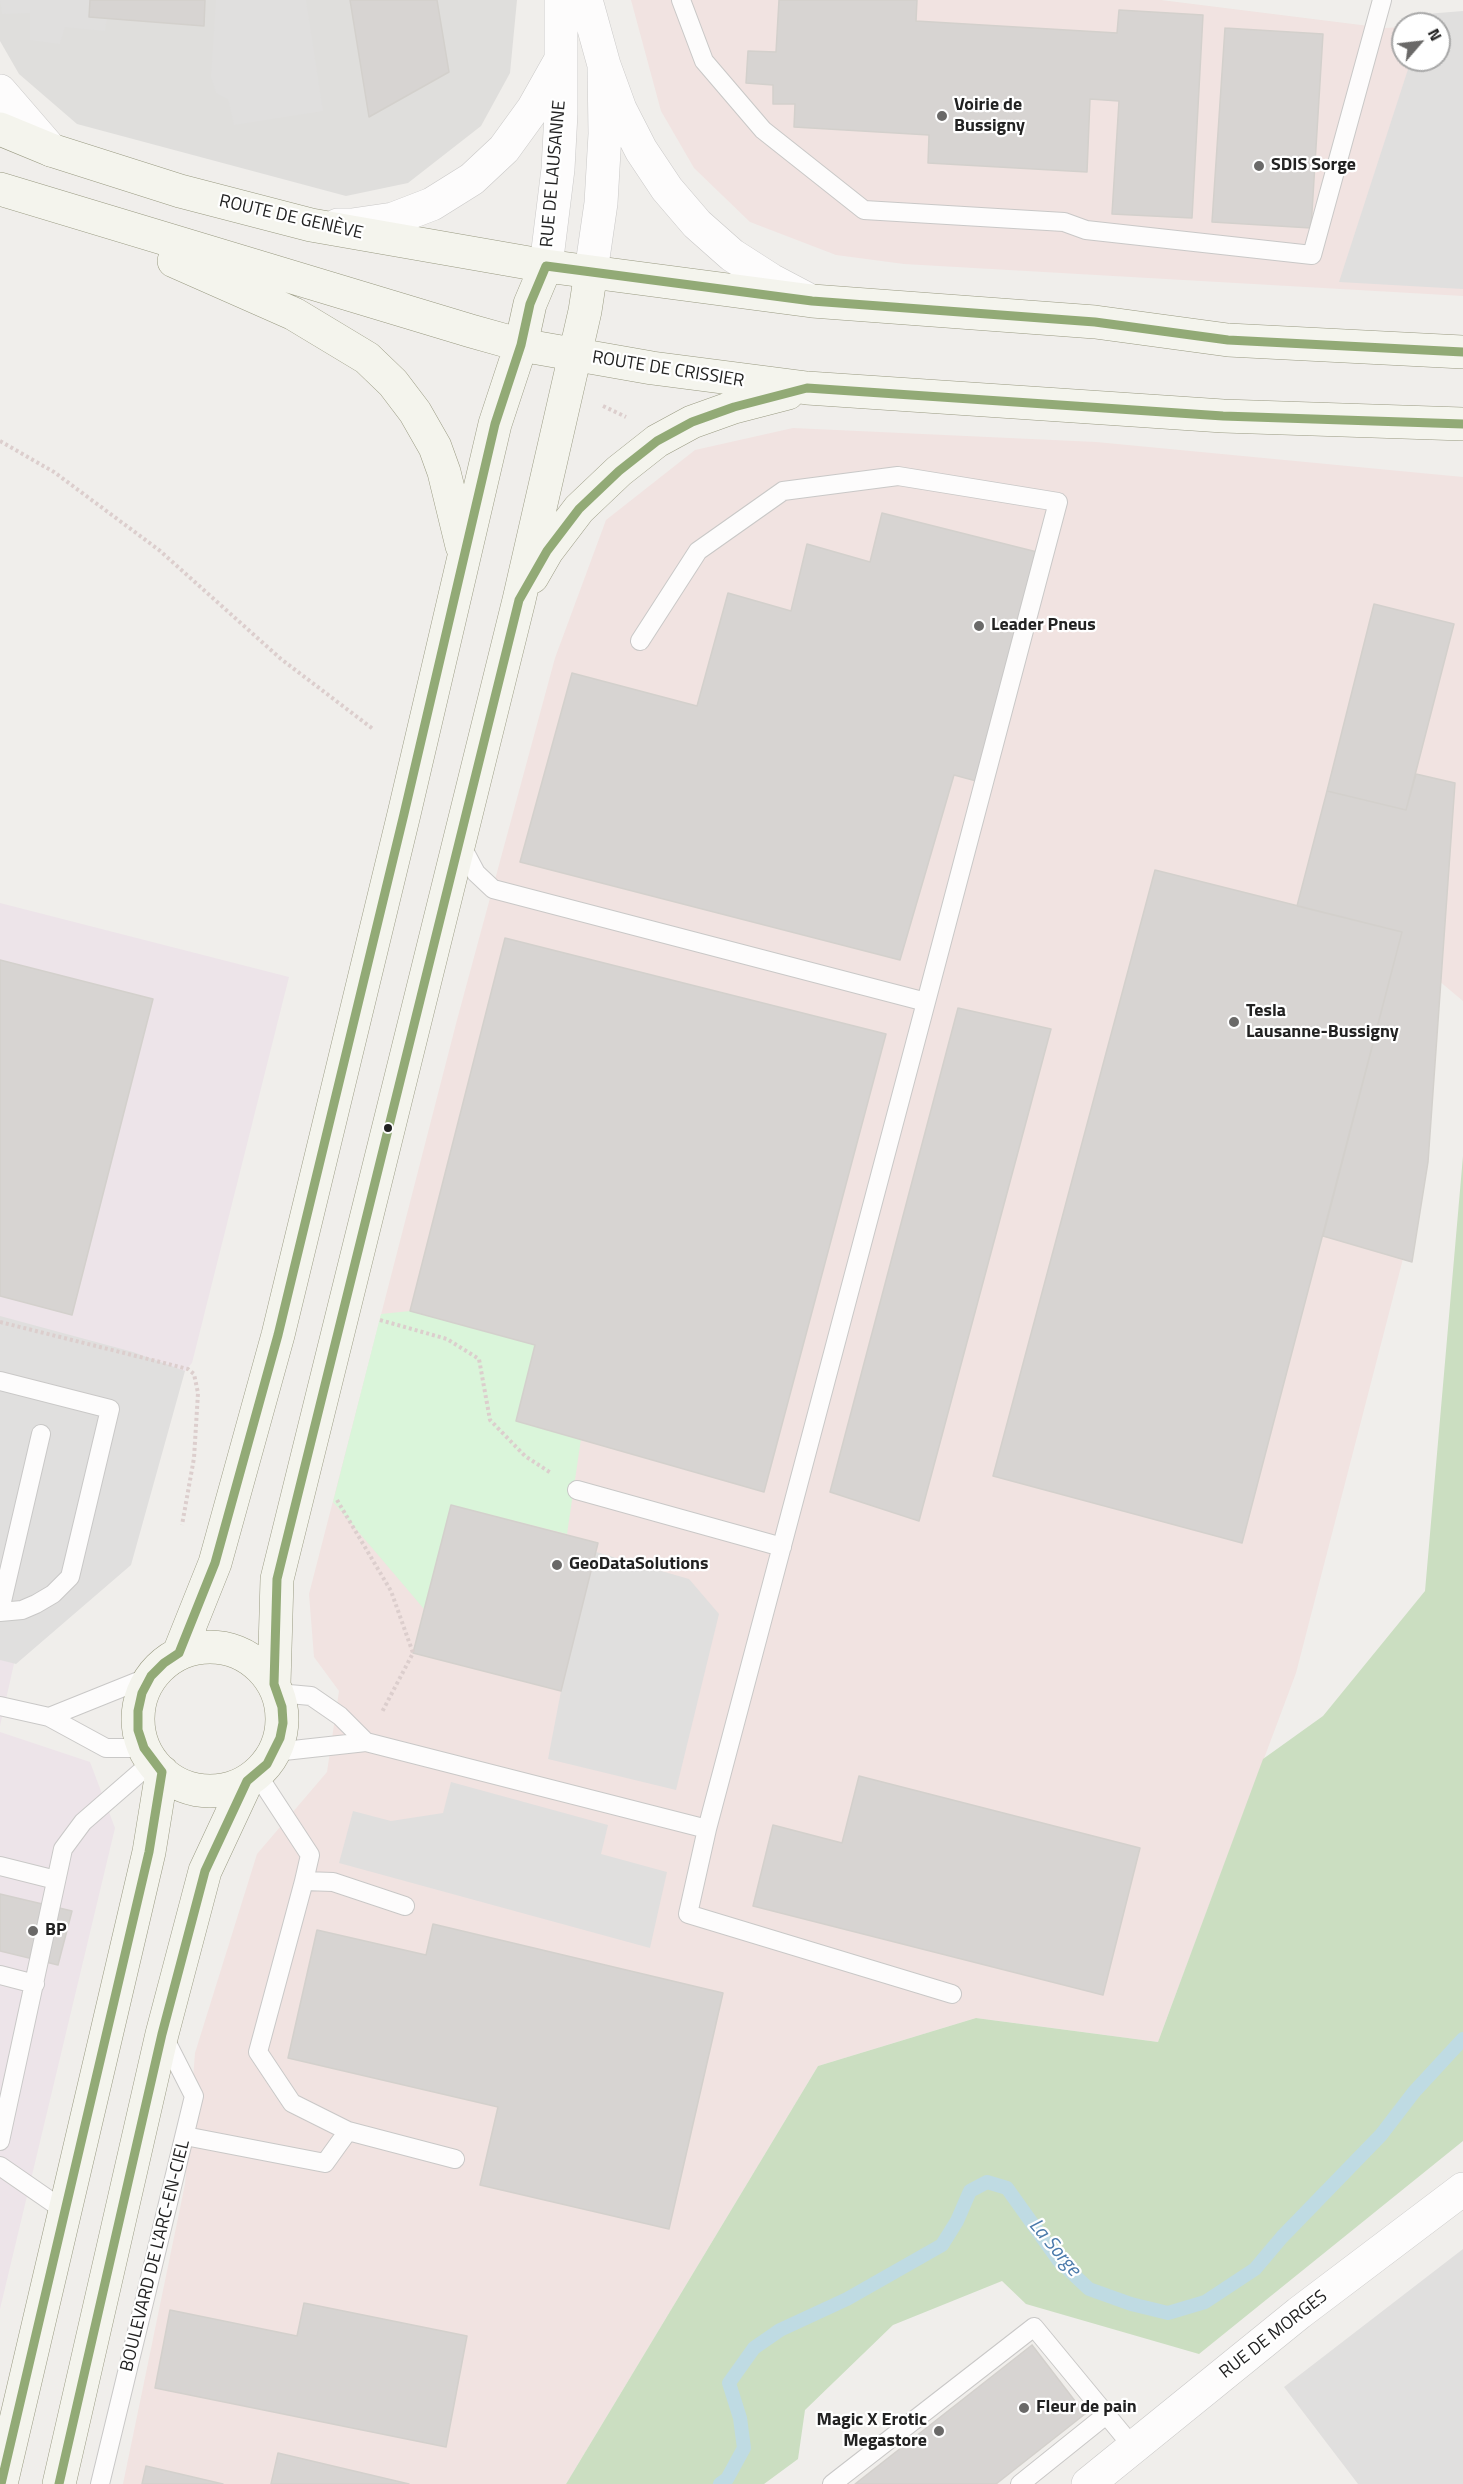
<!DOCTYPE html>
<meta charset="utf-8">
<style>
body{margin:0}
#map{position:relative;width:1463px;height:2484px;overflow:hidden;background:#f0eeeb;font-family:"Titillium Web",sans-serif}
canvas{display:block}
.north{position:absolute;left:1391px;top:12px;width:60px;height:60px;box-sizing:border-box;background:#fff;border:2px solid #a7a7a7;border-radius:50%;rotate:62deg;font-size:16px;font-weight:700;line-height:24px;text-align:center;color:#222}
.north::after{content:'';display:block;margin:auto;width:21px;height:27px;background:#6a6968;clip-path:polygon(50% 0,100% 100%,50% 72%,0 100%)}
</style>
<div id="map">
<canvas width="1463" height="2484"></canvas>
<div class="north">N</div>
</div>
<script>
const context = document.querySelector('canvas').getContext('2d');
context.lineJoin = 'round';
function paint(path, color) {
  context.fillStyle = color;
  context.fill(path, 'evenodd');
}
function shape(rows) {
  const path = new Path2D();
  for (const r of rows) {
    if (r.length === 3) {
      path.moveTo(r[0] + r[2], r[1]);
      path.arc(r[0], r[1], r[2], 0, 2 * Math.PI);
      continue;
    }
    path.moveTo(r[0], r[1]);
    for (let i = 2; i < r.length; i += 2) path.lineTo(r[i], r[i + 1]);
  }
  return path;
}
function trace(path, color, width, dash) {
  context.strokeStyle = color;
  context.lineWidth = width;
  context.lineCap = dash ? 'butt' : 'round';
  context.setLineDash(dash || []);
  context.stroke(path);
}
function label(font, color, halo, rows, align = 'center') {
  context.font = font + ' "Titillium Web",sans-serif';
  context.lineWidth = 4.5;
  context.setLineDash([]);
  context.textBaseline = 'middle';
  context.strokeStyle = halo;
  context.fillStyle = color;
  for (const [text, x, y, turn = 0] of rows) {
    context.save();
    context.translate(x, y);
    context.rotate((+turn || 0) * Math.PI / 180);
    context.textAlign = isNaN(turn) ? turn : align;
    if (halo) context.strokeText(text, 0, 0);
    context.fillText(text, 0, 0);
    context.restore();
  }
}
paint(shape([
 [0,0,517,0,510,73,481,126,408,183,346,196,77,124,19,74,0,41]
]), '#dfdedc');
paint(shape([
 [631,0,1161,0,1385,28,1403,27,1403,60,1439,60,1463,24,1463,296,904,264,836,255,750,222,694,168,661,111],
 [793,428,1096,442,1463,477,1463,1001,1432,975,1428,1162,1296,1673,1158,2042,976,2018,818,2066,566,2484,123,2484,185,2184,195,2053,257,1854,327,1772,339,1691,314,1657,309,1594,457,1020,555,658,606,520,695,450]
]), '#f1e3e1');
paint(shape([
 [0,903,289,977,192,1363,171,1387,22,1628,0,1726],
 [0,1732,90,1762,115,1828,0,2309]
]), '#ede4e9');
paint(shape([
 [1463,1156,1463,2141,1199,2354,1026,2304,1002,2281,893,2325,805,2410,798,2459,764,2484,566,2484,818,2066,976,2018,1158,2042,1263,1759,1323,1716,1425,1591]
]), '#cbdec1');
paint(shape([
 [410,1311,535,1345,516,1420,581,1439,567,1534,451,1505,424,1609,333,1502,381,1314]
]), '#daf5da');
paint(shape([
 [0,0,90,0,89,16,107,18,105,31,65,27,60,44,30,40,30,13,2,14],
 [216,0,306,0,323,111,234,125,228,99,216,93,211,77],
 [1463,11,1463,289,1339,282,1411,60,1439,60,1439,24,1423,24,1426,14],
 [0,1316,133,1352,185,1371,131,1565,16,1664,0,1660],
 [596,1552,689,1579,719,1614,676,1790,548,1759,561,1691],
 [451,1782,608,1825,601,1854,667,1872,650,1948,339,1863,353,1811,391,1821,443,1813],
 [1463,2249,1463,2484,1358,2484,1284,2387]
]), '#e0dfde');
trace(shape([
 [720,2484,727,2479,744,2448,740,2418,729,2383,754,2348,780,2330,847,2299,942,2245,957,2221,970,2191,987,2182,1007,2188,1059,2261,1089,2289,1131,2304,1168,2313,1205,2302,1255,2269,1282,2237,1381,2135,1414,2092,1463,2039]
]), '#bfdbe3', 14);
const building = shape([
 [90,0,205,0,204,26,89,17,90,0],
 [350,0,437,0,449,72,369,117,350,0],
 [779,0,917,0,916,21,1117,33,1119,10,1203,15,1192,218,1112,214,1119,101,1090,99,1087,172,928,163,929,135,794,127,795,104,773,104,773,85,746,83,748,51,776,52,779,0],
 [1225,28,1323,34,1311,228,1212,222,1225,28],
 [882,513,1041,553,980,782,954,775,900,960,520,862,572,673,697,706,728,593,791,611,807,544,870,562,882,513],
 [1374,604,1454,624,1406,810,1327,791,1374,604],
 [1416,774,1455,783,1428,1162,1412,1262,1323,1236,1402,932,1297,906,1327,791,1406,810,1416,774],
 [1155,870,1402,932,1242,1543,993,1476,1155,870],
 [505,938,886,1034,764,1492,516,1421,535,1345,410,1311,505,938],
 [0,960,153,999,72,1315,0,1296,0,960],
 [958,1008,1051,1029,919,1521,830,1492,958,1008],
 [451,1505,598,1543,561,1691,413,1653,451,1505],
 [859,1776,1140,1848,1103,1995,753,1906,773,1825,842,1843,859,1776],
 [0,1894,72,1911,58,1965,0,1951,0,1894],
 [433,1924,723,1993,669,2229,480,2185,498,2107,288,2058,317,1930,426,1955,433,1924],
 [304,2303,467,2336,446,2447,155,2388,170,2310,297,2336,304,2303],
 [1032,2345,1085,2414,996,2484,855,2484,1032,2345],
 [278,2453,409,2484,271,2484,278,2453],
 [146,2466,223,2484,142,2484,146,2466]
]);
paint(building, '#d7d4d2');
trace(building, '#d3d0cc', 1.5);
const service = shape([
 [681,0,704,61,763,130,864,210,1064,222,1086,230,1312,255,1382,0],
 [640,641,698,551,783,491,898,476,1058,502,926,1002],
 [0,1381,110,1409,70,1577,53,1594,36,1604,22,1610,0,1612],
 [577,1490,782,1547],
 [0,1610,41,1434],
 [278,1693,311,1696,340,1716,366,1742],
 [0,1706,49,1717,106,1748,144,1748],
 [49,1717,151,1676],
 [275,1752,366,1742,707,1829,926,1002,493,889,476,873,460,843],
 [257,1774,310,1855,304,1881],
 [707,1829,688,1914,952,1994],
 [0,1866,56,1880],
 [405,1906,333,1882,304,1881,258,2052,292,2103,348,2131,455,2159],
 [0,1975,35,1984],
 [185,2136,325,2163,348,2131],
 [0,2141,63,1849,83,1822,152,1762],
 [0,2166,65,2211],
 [100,2484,194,2096,164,2037],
 [832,2484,1034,2327,1133,2447],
 [1020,2484,1106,2415]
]);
const minor = shape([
 [0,91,51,150]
]);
const tertiary = shape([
 [586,0,604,65,605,134,601,203,591,272],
 [604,65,620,109,641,150,667,189,697,224,732,255,771,280,807,299],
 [338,225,352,225,393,219,432,204,472,179,504,149,533,109,560,61],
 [546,266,558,169,561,113,561,0],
 [1088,2484,1299,2313,1463,2189]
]);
const secondary = shape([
 [0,129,51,150,180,191,311,225,546,266,812,301,1095,322,1228,340,1463,352],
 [0,189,471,331,521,345,652,368,807,388,1223,416,1463,424],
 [174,261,294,314,367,358,393,383,415,412,435,447,444,472,462,546],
 [532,577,547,551,579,509,619,471,657,441,692,422,734,407,788,393],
 [210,1719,72],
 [179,1653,215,1563,278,1335,404,814,495,424,521,345,530,304,546,266],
 [274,1684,277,1579,519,600,585,311,591,272],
 [1,2484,149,1852,162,1772],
 [59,2484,162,2034,205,1871,247,1781]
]);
trace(service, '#c9c8c7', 20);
trace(minor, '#c9c8c7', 34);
trace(tertiary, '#c9c8c7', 34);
trace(secondary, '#999a82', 34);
trace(shape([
 [603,406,626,417],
 [0,441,54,472,159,550,281,659,373,729],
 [380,1320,447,1339,479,1359,490,1420,525,1456,551,1473],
 [0,1322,188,1369,194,1374,198,1393,194,1458,182,1525],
 [337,1500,391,1591,413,1653,382,1712]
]), '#dccecd', 4, [3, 3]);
trace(service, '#fdfcfc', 18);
trace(minor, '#fdfcfc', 33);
trace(tertiary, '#fdfcfc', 33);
trace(secondary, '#f4f4ed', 33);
trace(shape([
 [1,2484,149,1852,162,1772,144,1748,138,1730,138,1711,142,1693,151,1676,164,1663,179,1653,215,1563,278,1335,404,814,495,424,521,345,530,304,546,266,812,301,1095,322,1228,340,1463,352],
 [59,2484,162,2034,205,1871,247,1781,267,1764,280,1738,283,1723,282,1707,274,1684,277,1579,519,600,547,551,579,509,619,471,657,441,692,422,734,407,807,388,1223,416,1463,424]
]), '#92aa76', 9);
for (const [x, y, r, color] of [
 [942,116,6,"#6a6968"],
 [1259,166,6,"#6a6968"],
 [979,626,6,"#6a6968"],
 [1234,1022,6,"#6a6968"],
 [388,1128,5,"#222"],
 [557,1565,6,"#6a6968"],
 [33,1931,6,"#6a6968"],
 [1024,2408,6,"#6a6968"],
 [939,2431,6,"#6a6968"]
]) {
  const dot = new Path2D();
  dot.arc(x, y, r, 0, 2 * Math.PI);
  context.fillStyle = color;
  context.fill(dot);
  trace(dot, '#fff', 2);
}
label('bold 18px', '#222', '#fff', [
 ["Voirie de",954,106],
 ["Bussigny",954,127],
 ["SDIS Sorge",1271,166],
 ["Leader Pneus",991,626],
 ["Tesla",1246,1012],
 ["Lausanne-Bussigny",1246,1033],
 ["GeoDataSolutions",569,1565],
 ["BP",45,1931],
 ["Fleur de pain",1036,2408],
 ["Magic X Erotic",927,2421,"right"],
 ["Megastore",927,2442,"right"]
], 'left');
label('18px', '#222', '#fff', [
 ["RUE DE LAUSANNE",554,174,-85],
 ["ROUTE DE GENÈVE",291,218,13],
 ["ROUTE DE CRISSIER",668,370,9],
 ["BOULEVARD DE L'ARC-EN-CIEL",156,2256,-76],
 ["RUE DE MORGES",1274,2335,-38]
]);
label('italic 20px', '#4a7aab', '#fff', [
 ["La Sorge",1054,2248,50]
]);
</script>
